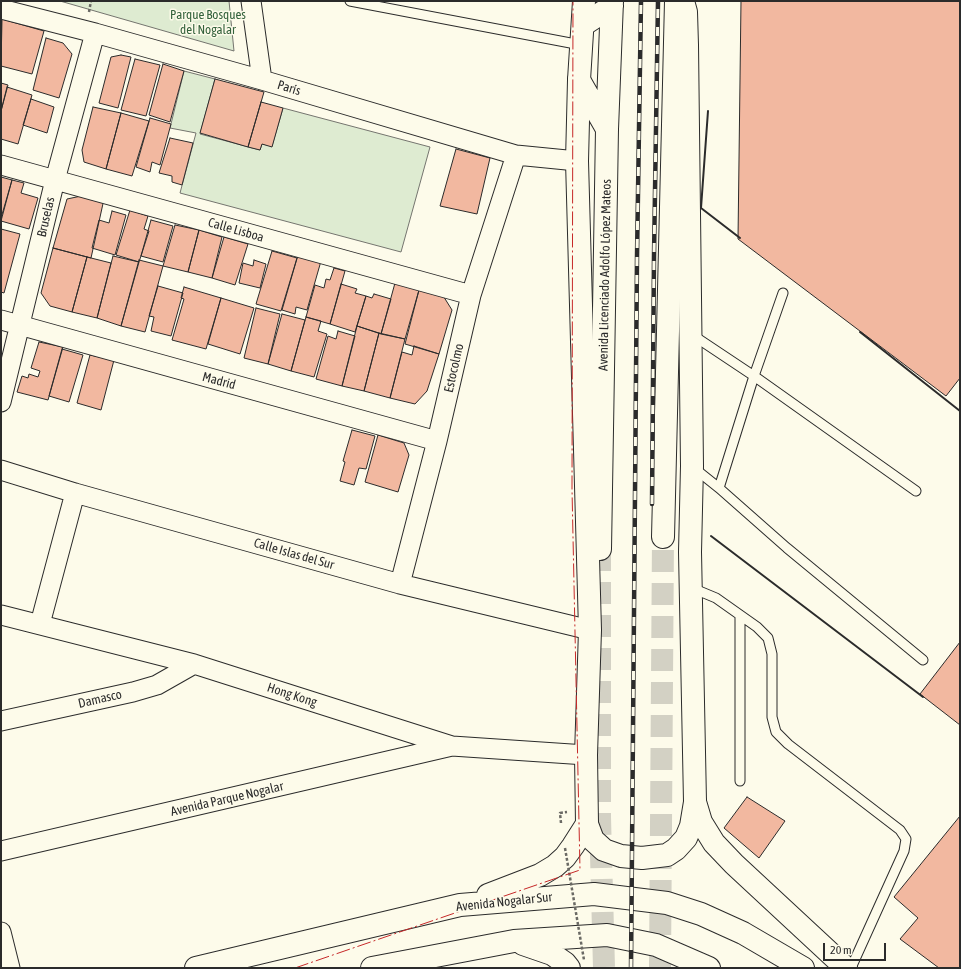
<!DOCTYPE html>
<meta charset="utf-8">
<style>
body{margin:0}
#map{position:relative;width:961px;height:969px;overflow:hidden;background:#fdfbea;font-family:"Asap Condensed",sans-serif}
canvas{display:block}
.frame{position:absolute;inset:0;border:2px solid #2b2b2b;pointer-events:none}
.scale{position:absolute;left:823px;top:943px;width:63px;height:18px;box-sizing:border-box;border:2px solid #2b2b2b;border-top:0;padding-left:5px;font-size:12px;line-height:14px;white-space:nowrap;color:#2b2b2b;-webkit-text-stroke:3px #fdfbea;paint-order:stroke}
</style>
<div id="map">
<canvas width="961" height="969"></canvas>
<div class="frame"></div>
<div class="scale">20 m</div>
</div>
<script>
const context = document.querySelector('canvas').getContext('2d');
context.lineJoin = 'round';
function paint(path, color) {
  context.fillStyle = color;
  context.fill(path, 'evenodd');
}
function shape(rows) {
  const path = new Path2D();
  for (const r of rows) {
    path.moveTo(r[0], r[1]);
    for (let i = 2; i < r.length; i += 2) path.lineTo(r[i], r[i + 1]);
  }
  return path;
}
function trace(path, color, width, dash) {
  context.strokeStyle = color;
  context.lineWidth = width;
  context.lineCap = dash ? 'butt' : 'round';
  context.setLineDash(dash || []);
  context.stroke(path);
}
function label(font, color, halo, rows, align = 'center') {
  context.font = font + ' "Asap Condensed",sans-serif';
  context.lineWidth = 3;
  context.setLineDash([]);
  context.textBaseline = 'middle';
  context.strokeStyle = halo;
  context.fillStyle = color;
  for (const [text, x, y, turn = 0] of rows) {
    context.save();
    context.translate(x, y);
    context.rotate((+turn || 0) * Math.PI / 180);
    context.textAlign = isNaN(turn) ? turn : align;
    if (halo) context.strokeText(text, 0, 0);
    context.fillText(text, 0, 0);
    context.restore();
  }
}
const green = shape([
 [60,1,229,1,234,51,60,1],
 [184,71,215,79,200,134,260,150,262,144,272,146,283,108,430,147,401,252,180,193,196,133,170,128,184,71]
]);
paint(green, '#deebd1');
trace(green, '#74746e', 1);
const building = shape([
 [741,1,960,1,960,378,946,396,738,239,741,1],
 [2,19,44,31,32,74,1,66,2,19],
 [46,38,63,43,72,54,59,98,33,90,46,38],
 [121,55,131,57,118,108,99,103,111,57,121,55],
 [135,59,160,65,146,116,121,110,135,59],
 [163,64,184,71,170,122,149,115,163,64],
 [215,79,264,92,248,147,200,133,215,79],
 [1,83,8,85,1,111,1,83],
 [7,87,32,95,18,144,1,139,1,111,7,87],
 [31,99,54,107,47,133,23,125,31,99],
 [261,102,283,108,272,147,262,144,260,150,248,147,261,102],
 [93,107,121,113,106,169,84,162,82,150,93,107],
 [121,113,149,121,132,176,106,169,121,113],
 [150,118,171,124,160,165,152,162,150,172,136,167,150,118],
 [170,138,193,143,182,185,172,182,172,176,159,173,170,138],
 [456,149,490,158,477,214,440,206,456,149],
 [1,177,12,180,1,218,1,177],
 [12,180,24,183,21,193,38,198,29,229,1,221,12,180],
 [86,195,104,199,91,258,53,248,67,199,86,195],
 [130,210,148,216,144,229,149,231,139,262,116,255,130,210],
 [112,211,126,215,115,255,92,248,99,220,109,223,112,211],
 [151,220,173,226,163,262,141,256,151,220],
 [175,225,199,230,188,272,163,266,175,225],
 [1,229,20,234,4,293,1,292,1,229],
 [199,230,222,237,212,278,188,272,199,230],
 [224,237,248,244,235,285,212,278,224,237],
 [53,248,87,257,72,312,50,306,41,293,53,248],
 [272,251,297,258,281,311,256,304,272,251],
 [298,255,321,261,307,310,296,307,295,314,282,310,298,255],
 [113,256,139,262,121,326,97,318,113,256],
 [87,257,111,263,97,318,72,312,87,257],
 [139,260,163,266,145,332,121,326,139,260],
 [254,260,266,264,260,288,239,283,243,263,253,266,254,260],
 [334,268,345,271,330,324,306,317,315,285,324,288,326,279,330,280,334,268],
 [395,283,419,290,405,339,381,334,395,283],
 [341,284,357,289,355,293,366,296,355,332,330,324,341,284],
 [158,286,183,293,171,336,151,331,154,317,149,316,158,286],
 [184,287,221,298,206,349,172,340,184,299,181,298,184,287],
 [419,290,442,294,452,310,439,354,405,344,419,290],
 [374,294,391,299,381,334,357,326,366,296,372,298,374,294],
 [221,298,254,308,240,354,208,344,221,298],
 [256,308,280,314,268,364,244,358,256,308],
 [282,314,305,320,291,371,268,364,282,314],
 [306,317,321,321,318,331,327,334,314,377,291,371,306,317],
 [357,326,379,333,364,391,342,386,357,326],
 [338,331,355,336,342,386,316,379,328,336,336,339,338,331],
 [379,333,405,339,390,398,364,391,379,333],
 [39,342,63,347,48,400,17,392,22,376,28,378,29,374,38,377,40,371,31,368,39,342],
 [414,346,439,354,427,391,415,404,390,398,402,352,412,355,414,346],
 [62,349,83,355,69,402,49,396,62,349],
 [90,355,114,360,101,410,77,403,90,355],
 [352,430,375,436,366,469,359,468,354,485,340,481,345,462,343,461,352,430],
 [378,435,404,443,409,455,398,492,365,482,378,435],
 [960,642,960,725,920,694,960,642],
 [747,797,785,821,759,858,724,828,747,797],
 [960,816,960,968,939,968,900,939,918,918,894,897,960,816]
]);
paint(building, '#f2b8a0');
trace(building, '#2b2b2b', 1);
trace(shape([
 [600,549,600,817,604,968],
 [660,968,663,537]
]), '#d3d1c4', 22, [22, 11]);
const service = shape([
 [350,1,581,45],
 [691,334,754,376,916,491],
 [694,468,719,488,787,548,923,660],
 [719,488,754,376,783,293],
 [692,588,716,598,757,627,768,638,772,654,772,717,776,732,788,744,900,830,906,839,904,851,851,968],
 [740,781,740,615]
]);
const minor = shape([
 [251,1,262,80],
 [1,9,95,33,262,80,516,155,577,161],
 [1,165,471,295],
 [1,320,437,441],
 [1,402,55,180,95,33],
 [1,470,75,493,400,584,590,630],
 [400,584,437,441,471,295,516,155],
 [1,615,194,664,452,746,586,755],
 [40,624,75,493],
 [1,721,133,692,157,685,194,664],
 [1,851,452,746],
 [1,932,10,968]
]);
const tertiary = shape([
 [584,1,579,80,577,161,590,630,586,755,587,824,593,840,604,850,621,856,642,858,667,855,676,849,686,838,691,826,695,802,690,552,692,466,687,45,686,12,683,1]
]);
const primary = shape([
 [583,25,612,6],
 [579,80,607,129],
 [663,537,676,1],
 [600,549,607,129,612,1]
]);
const trunk = shape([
 [695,802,701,822,714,843,734,864,846,968],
 [488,895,540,875,555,866,565,857,573,846,587,824],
 [523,944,552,954,565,963,569,968],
 [196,968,460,905,594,894,667,903,701,914,743,933,803,968],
 [372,968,514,941,607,935,656,945,709,968]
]);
trace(service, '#2b2b2b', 11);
trace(minor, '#2b2b2b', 21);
trace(tertiary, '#2b2b2b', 24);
trace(primary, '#2b2b2b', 24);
trace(trunk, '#2b2b2b', 24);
trace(shape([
 [89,12,91,1],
 [561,823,560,813,567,812]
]), '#6a6964', 2.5, [3, 2]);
trace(service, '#fdfbea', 9);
trace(minor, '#fdfbea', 19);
trace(tertiary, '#fdfbea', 22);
trace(primary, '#fdfbea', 22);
trace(trunk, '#fdfbea', 22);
const rail = shape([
 [652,504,654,256,658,1],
 [631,968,637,257,641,1]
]);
trace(rail, '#2b2b2b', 4.5);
trace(rail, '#fdfbea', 3, [9]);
trace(shape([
 [565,848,584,960]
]), '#6a6964', 2.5, [3, 2]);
trace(shape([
 [708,111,701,208,740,238],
 [860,332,960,411],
 [711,536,923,697]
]), '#2b2b2b', 2);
trace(shape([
 [295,968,580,870,572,489,573,1]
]), '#c62828', 1, [14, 3, 2, 3]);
label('13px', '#34623c', '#fdfbea', [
 ["Parque Bosques",208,15],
 ["del Nogalar",208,30]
]);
label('13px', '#2b2b2b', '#fdfbea', [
 ["París",289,88,17],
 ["Bruselas",46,217,-77],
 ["Calle Lisboa",236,230,16],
 ["Avenida Licenciado Adolfo López Mateos",605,275,-89],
 ["Estocolmo",454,368,-77],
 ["Madrid",219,381,15],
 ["Calle Islas del Sur",294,554,16],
 ["Hong Kong",292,695,18],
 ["Damasco",100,699,-13],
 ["Avenida Parque Nogalar",227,799,-13],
 ["Avenida Nogalar Sur",504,902,-6]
]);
</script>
